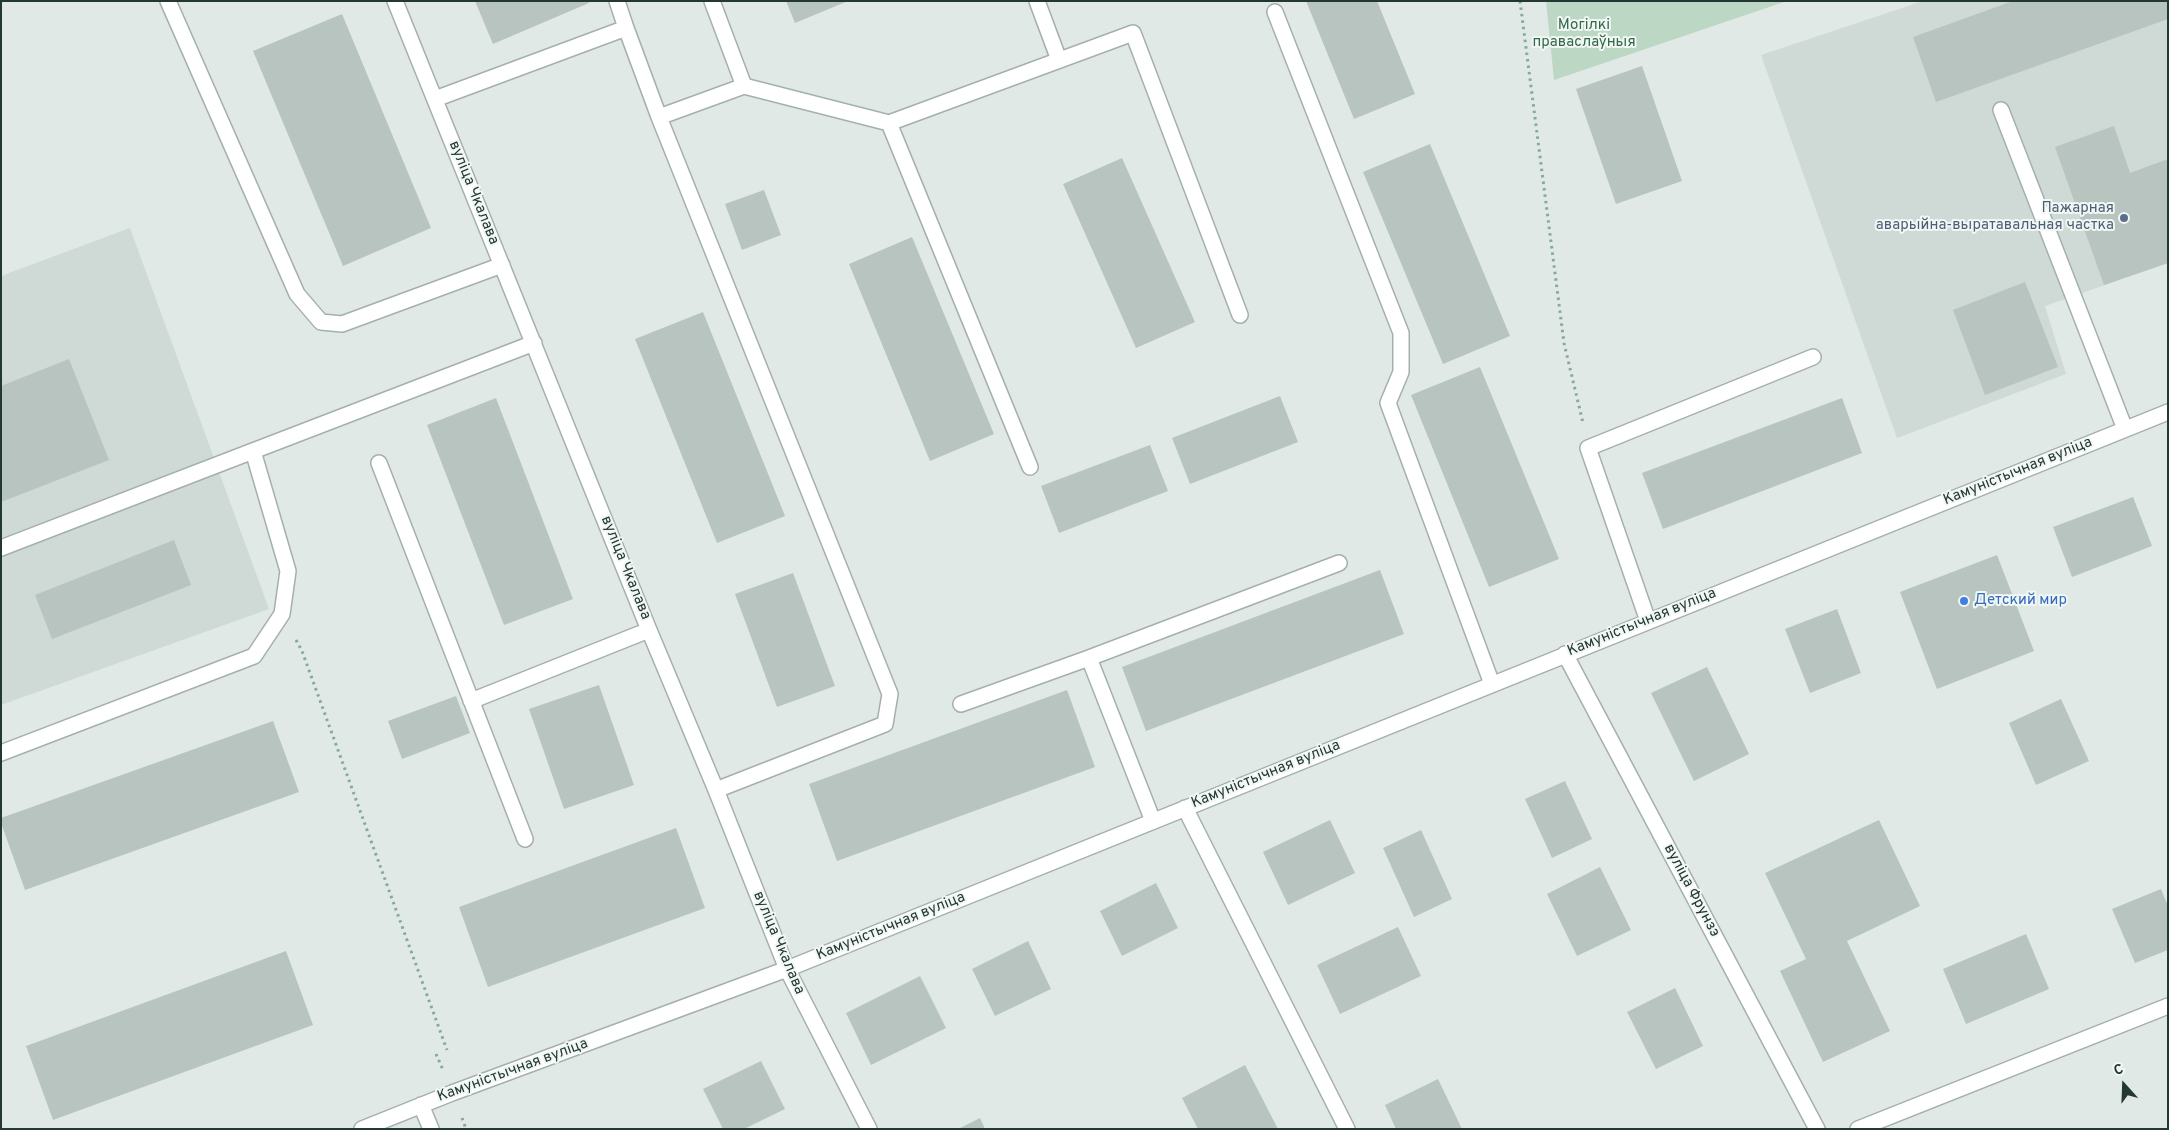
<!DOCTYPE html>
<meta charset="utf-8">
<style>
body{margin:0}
#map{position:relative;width:2169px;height:1130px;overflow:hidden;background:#e1e9e6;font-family:Overpass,sans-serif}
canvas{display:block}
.frame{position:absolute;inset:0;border:2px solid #243833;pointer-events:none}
.north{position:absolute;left:2099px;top:1060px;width:50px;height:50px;-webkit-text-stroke:4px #f1f7f4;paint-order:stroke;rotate:340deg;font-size:14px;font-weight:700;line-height:20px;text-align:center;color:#243833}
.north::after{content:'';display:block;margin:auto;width:18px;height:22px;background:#243833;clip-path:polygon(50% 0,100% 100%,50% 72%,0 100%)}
</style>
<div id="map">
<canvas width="2169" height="1130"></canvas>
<div class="frame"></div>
<div class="north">С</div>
</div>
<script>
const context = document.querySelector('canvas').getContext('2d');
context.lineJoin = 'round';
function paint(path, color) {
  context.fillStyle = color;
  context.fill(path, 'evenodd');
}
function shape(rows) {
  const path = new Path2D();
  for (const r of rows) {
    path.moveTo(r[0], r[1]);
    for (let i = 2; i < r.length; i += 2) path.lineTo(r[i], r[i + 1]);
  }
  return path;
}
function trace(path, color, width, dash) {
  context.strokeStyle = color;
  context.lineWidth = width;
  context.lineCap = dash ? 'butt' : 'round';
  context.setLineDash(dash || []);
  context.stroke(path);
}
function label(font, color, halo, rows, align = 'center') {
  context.font = font + ' Overpass,sans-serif';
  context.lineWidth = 4;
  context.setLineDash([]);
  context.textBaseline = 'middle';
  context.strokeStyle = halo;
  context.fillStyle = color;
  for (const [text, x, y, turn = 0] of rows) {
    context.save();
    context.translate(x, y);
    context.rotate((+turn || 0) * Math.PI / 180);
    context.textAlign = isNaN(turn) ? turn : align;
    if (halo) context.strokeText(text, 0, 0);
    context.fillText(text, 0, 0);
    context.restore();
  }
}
paint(shape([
 [1923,1,2168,1,2168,263,2045,306,2066,374,1897,438,1761,55],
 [130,228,269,609,1,705,1,276]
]), '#cfd9d5');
paint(shape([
 [1546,1,1787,1,1554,80]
]), '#bcd8c4');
paint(shape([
 [475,1,588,1,589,3,493,44],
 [786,1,848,1,795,23],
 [1306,1,1377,1,1415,94,1354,119],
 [2013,1,2168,1,2168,19,1936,102,1913,37],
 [342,14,431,228,343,266,253,51],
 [1642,66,1682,181,1616,204,1576,89],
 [2114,126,2130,173,2168,159,2168,263,2104,285,2055,147],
 [1430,144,1510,336,1443,364,1363,172],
 [1122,158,1195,322,1136,348,1063,184],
 [764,190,781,235,742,250,725,204],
 [912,237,994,434,930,461,849,264],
 [2025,282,2058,367,1985,395,1953,310],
 [703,312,785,516,717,543,635,339],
 [69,359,109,460,1,502,1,386],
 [1480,367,1559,559,1489,587,1411,395],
 [1280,396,1298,442,1190,484,1172,438],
 [496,398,573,599,504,625,427,425],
 [1842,398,1862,453,1663,529,1642,473],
 [1150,445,1168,491,1059,533,1041,486],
 [2133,497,2152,546,2072,577,2053,527],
 [174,540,191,585,52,639,35,595],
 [1997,555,2034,651,1937,689,1900,592],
 [1380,570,1404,634,1146,731,1122,667],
 [793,573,835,686,777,707,735,594],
 [1837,609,1861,673,1810,693,1785,629],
 [1707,667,1749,754,1694,781,1651,693],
 [599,685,634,785,564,809,529,709],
 [1067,690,1095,767,837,861,809,784],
 [456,696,470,733,402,759,388,721],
 [2061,699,2089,761,2036,785,2009,723],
 [273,721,299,792,25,890,1,823,1,818],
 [1565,781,1592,839,1552,858,1525,799],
 [1330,820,1355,873,1288,905,1263,852],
 [1879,820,1920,906,1847,941,1890,1031,1823,1062,1780,971,1806,959,1765,873],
 [676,828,705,908,488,987,459,907],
 [1421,830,1452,899,1414,917,1383,848],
 [1600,867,1631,930,1577,956,1547,894],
 [1156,883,1178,928,1122,956,1100,911],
 [2161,889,2168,906,2168,950,2135,963,2112,909],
 [1398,927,1421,976,1340,1014,1317,965],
 [2026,934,2049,989,1966,1024,1943,969],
 [1028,941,1051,989,995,1016,972,969],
 [286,951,313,1025,53,1120,26,1046],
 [920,976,946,1028,871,1065,846,1013],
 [1675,988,1703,1046,1656,1069,1627,1012],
 [761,1061,785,1109,744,1129,723,1129,703,1089],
 [1245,1065,1278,1129,1198,1129,1182,1098],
 [1438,1079,1462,1129,1396,1129,1385,1105],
 [980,1118,985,1129,958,1129]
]), '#b7c4bf');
const minor = shape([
 [168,1,297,294,321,322,342,324,502,265],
 [395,1,649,630,716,790,787,969,869,1129],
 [712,1,744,86],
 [1037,1,1059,60],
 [1275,12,1401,333,1401,372,1388,403,1492,684],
 [626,28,659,117,890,694,885,724,716,790],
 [435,99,626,28,617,1],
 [2001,110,2125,429],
 [659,117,744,86,889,123,1133,33,1240,315],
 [889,123,1030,467],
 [379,463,525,839],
 [1,548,253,451],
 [1648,621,1588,448,1813,357],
 [1565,654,1817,1129],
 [1089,658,1339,563],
 [471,701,649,630],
 [961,704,1089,658,1153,821],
 [1,753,254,656,282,614,288,571,253,451,534,343],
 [1185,808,1347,1129],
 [421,1105,431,1129],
 [362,1129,452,1093,787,969,2168,412],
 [1858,1129,2168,1006]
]);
trace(minor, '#a5b0ad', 18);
trace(shape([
 [1520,1,1564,343,1583,423],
 [296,640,302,651,447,1050],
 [436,1054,443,1070],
 [462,1118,466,1129]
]), '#85a99e', 3, [2.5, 4]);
trace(minor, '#fff', 15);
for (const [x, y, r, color] of [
 [2124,218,5,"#5c6f8a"],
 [1964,601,5,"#3f7fe0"]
]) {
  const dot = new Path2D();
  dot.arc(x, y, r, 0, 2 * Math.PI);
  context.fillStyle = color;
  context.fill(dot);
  trace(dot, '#f1f7f4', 2);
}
label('15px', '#336948', '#f1f7f4', [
 ["Могілкі",1584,26],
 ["праваслаўныя",1584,43]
]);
label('15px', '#243833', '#f1f7f4', [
 ["вуліца Чкалава",473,193,68],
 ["Камуністычная вуліца",2018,472,-22],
 ["вуліца Чкалава",625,568,68],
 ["Камуністычная вуліца",1642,623,-22],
 ["Камуністычная вуліца",1266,775,-22],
 ["вуліца Фрунзэ",1691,891,62],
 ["Камуністычная вуліца",891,927,-22],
 ["вуліца Чкалава",778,943,67],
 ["Камуністычная вуліца",513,1071,-20]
]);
label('15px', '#4e5e75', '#f1f7f4', [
 ["Пажарная",2114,209],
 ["аварыйна-выратавальная частка",2114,226]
], 'right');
label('15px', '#366cbe', '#f1f7f4', [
 ["Детский мир",1974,601]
], 'left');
</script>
